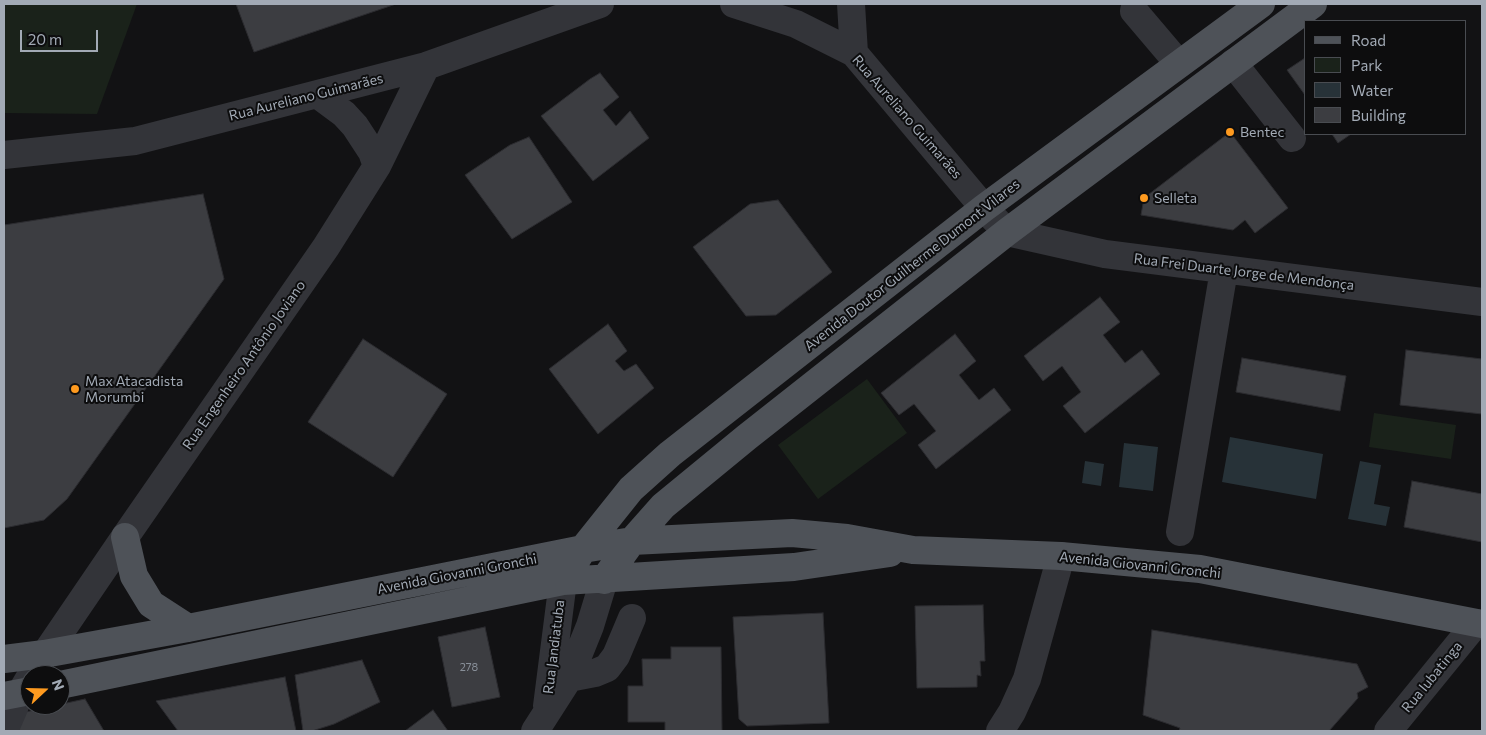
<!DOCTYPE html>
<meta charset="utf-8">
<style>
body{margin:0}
#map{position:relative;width:1486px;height:735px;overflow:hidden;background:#121214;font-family:Commissioner,sans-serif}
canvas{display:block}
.frame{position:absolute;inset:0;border:5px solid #a2aab5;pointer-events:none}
.legend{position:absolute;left:1304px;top:20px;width:162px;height:115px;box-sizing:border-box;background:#0d0d0e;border:1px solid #494c51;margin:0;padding:6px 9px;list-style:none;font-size:15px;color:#a2aab5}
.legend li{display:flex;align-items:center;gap:10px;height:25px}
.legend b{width:25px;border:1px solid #494c51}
.north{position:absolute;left:20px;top:665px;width:50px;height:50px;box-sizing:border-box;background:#0d0d0e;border:1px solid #494c51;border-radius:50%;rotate:69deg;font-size:14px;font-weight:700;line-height:20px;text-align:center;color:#a2aab5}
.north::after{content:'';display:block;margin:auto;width:18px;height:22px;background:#fe9a1f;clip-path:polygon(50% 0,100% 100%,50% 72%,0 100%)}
.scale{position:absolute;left:20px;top:30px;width:78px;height:22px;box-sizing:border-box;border:2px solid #a2aab5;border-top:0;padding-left:6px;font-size:15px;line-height:18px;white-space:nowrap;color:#a2aab5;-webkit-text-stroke:4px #0d0d0e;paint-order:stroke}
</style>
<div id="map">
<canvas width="1486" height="735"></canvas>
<div class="frame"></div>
<ul class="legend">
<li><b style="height:6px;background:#4e5258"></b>Road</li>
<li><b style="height:14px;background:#1a221a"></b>Park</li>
<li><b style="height:14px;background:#273238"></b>Water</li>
<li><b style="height:14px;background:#3c3d41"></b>Building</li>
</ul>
<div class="north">N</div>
<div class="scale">20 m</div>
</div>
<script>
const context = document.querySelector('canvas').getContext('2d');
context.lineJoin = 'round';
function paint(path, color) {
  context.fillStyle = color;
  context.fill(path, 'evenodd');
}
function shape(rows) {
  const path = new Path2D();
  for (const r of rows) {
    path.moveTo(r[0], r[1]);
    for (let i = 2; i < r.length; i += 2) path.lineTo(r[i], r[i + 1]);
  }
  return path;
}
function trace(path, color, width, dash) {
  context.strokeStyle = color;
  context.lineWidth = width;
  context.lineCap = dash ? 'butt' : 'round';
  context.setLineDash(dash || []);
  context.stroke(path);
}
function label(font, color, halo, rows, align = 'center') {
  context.font = font + ' Commissioner,sans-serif';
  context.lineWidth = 4;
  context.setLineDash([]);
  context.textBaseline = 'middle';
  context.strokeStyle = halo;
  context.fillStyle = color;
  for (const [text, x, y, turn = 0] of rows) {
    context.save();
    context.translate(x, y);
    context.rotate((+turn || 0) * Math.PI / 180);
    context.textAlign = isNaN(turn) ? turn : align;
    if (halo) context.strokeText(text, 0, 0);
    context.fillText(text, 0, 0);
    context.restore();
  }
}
paint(shape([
 [4,4,137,4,97,114,4,113],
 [867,379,907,433,818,499,778,445],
 [1374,413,1456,425,1451,459,1369,447]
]), '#1a221a');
paint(shape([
 [1230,437,1323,454,1316,499,1222,482],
 [1124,443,1158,447,1153,491,1119,487],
 [1085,461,1104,464,1101,486,1082,483],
 [1360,461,1381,465,1374,504,1390,507,1386,526,1348,519]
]), '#273238');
const building = shape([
 [236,4,396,4,254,52,236,4],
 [1305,58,1305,95,1287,70,1305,58],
 [600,73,619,97,603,110,616,126,630,111,649,138,593,181,541,116,590,79,600,73],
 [1230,132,1288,208,1255,233,1245,220,1233,230,1141,215,1144,198,1230,132],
 [1332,134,1351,134,1338,143,1332,134],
 [529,137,572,202,512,239,465,175,510,145,529,137],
 [203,194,224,279,67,499,44,520,4,528,4,225,203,194],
 [778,200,832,272,776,315,746,316,693,247,750,204,778,200],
 [1100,297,1120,322,1103,335,1125,363,1142,350,1160,374,1085,433,1063,406,1081,392,1062,366,1043,381,1024,356,1100,297],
 [608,324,627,351,615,361,624,371,636,364,654,388,598,434,549,369,608,324],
 [955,334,976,361,959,375,979,400,994,388,1011,410,936,469,918,445,936,431,914,404,899,415,881,393,955,334],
 [363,339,447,394,393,477,308,422,363,339],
 [1406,350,1482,359,1482,414,1400,405,1406,350],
 [1242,358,1346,376,1340,411,1236,392,1242,358],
 [1412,481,1482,494,1482,542,1404,527,1412,481],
 [983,605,985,661,980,661,981,676,977,675,977,687,917,688,915,606,983,605],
 [823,613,829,723,747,726,739,719,733,617,823,613],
 [485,627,500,697,452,707,438,637,485,627],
 [1152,630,1357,664,1368,687,1357,693,1358,698,1329,731,1179,731,1180,728,1143,715,1152,630],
 [671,647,721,647,722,731,665,731,665,722,628,722,628,686,643,686,642,659,671,659,671,647],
 [362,660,380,702,334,724,312,731,303,731,295,675,362,660],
 [285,677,296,731,178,731,156,701,285,677],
 [85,699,104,731,13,731,21,713,85,699],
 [433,710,448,731,405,731,433,710]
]);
paint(building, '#3c3d41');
trace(building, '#2c2c30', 1);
trace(shape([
 [734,4,796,24,854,53,984,208,1007,232,1105,254,1482,302],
 [851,4,854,53],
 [1134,11,1179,64],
 [1233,63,1292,138],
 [317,94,344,114,355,126,372,152,377,166],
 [4,155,135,141,426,66,600,4],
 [1180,532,1224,270],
 [31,675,125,537,326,247,377,166,426,66],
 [569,678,595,673,607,668,616,656,632,618],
 [547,706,563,581],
 [4,731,20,694,30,677],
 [535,731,569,678,590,626,604,580],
 [1000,731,1012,712,1027,679,1061,556],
 [1388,731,1476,623]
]), '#333439', 28);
trace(shape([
 [125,537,134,576,151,604,188,628],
 [604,580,632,541,663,506,747,437,1007,232,1313,4],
 [563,581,583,549,631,489,670,454,984,208,1261,4],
 [4,659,44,654,188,628,583,549,632,541,792,533,847,538,913,550,1061,556,1200,569,1482,624],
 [60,685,563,581,794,567,890,553],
 [4,696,30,691]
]), '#4e5258', 28);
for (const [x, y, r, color] of [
 [1230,132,5,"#fe9a1f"],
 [1144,198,5,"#fe9a1f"],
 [75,389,5,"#fe9a1f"]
]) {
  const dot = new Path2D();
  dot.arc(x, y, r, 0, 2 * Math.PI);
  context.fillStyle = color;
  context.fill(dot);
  trace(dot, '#0d0d0e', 2);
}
label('11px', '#888f98', null, [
 ["278",469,667]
]);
label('14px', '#a2aab5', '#0d0d0e', [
 ["Rua Aureliano Guimarães",306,97,-14],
 ["Rua Aureliano Guimarães",907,117,49],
 ["Avenida Doutor Guilherme Dumont Vilares",912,265,-38],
 ["Rua Frei Duarte Jorge de Mendonça",1244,272,7],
 ["Rua Engenheiro Antônio Joviano",244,365,-55],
 ["Avenida Giovanni Gronchi",1140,565,6],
 ["Avenida Giovanni Gronchi",457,574,-11],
 ["Rua Jandiatuba",554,647,-83],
 ["Rua Iubatinga",1432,677,-51]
]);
label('14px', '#a2aab5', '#0d0d0e', [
 ["Bentec",1240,132],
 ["Selleta",1154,198],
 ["Max Atacadista",85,381],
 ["Morumbi",85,397]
], 'left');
</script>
